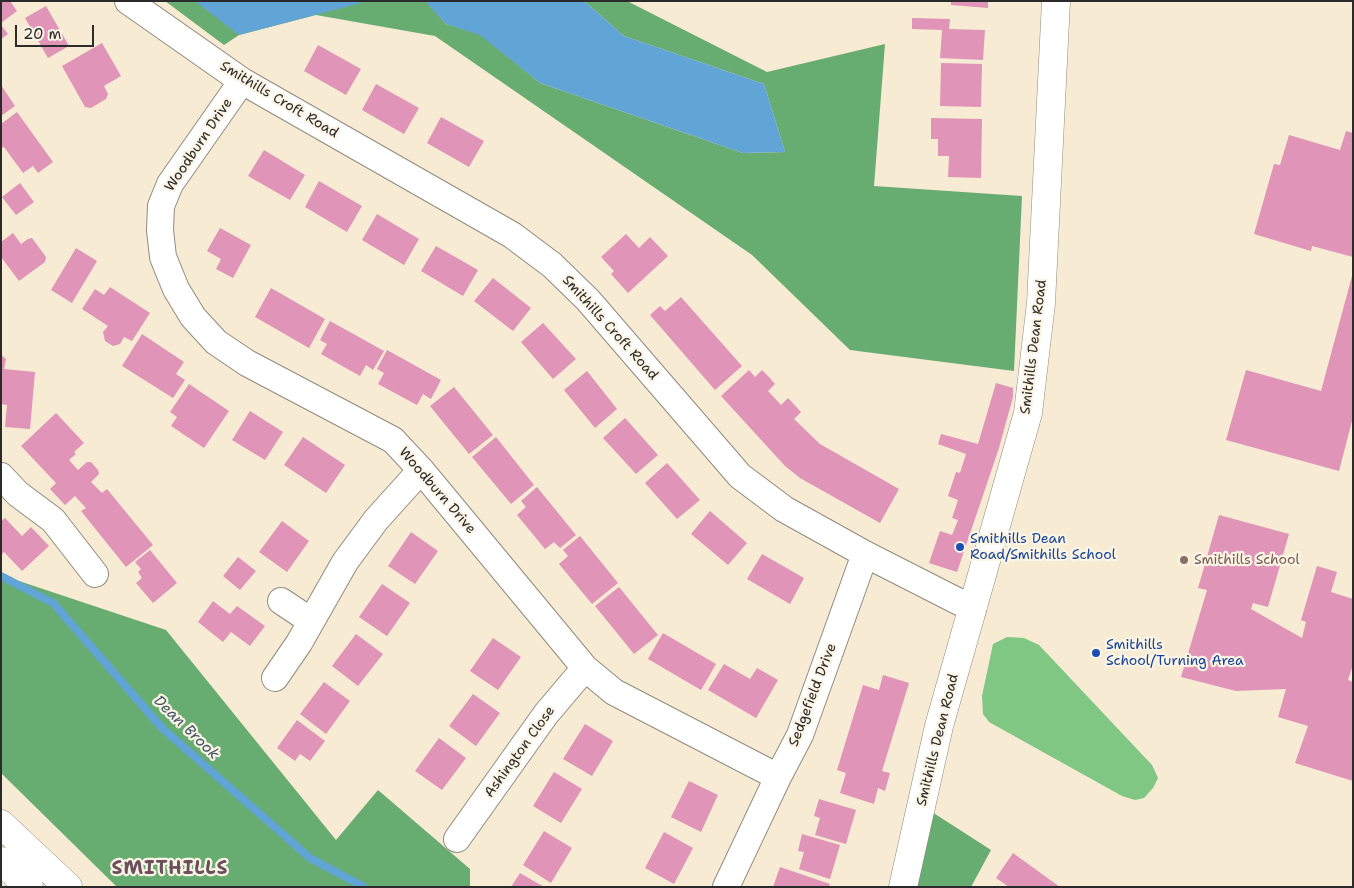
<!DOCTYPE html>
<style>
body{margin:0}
#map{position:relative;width:1354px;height:888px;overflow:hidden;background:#f7ebd3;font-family:"Shantell Sans",sans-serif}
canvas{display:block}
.frame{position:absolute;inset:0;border:2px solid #2b2b2b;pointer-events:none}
.scale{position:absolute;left:15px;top:25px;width:79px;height:22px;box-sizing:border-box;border:2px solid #2b2b2b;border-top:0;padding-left:6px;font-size:15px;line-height:18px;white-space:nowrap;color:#2b2b2b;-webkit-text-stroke:4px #fcf5e5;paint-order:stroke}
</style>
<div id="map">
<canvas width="1354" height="888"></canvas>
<div class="frame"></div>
<div class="scale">20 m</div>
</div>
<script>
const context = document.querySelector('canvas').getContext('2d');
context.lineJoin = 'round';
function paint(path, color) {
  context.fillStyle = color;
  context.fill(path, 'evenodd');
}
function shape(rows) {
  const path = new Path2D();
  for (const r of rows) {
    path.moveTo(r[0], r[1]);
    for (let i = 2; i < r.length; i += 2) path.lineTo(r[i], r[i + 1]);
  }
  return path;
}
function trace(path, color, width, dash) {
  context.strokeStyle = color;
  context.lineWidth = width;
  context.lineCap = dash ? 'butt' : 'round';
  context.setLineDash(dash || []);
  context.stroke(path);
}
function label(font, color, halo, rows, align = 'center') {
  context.font = font + ' "Shantell Sans",sans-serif';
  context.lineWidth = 4.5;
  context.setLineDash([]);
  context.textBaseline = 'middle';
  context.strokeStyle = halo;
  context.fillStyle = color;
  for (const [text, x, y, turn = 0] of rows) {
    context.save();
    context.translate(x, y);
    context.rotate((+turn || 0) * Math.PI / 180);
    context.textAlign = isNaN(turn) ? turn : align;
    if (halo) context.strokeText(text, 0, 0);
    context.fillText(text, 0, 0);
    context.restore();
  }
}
paint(shape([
 [1007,637,1024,638,1039,645,1152,765,1158,778,1153,788,1144,798,1135,800,1122,796,989,722,983,714,982,696,993,644]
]), '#7fc783');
paint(shape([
 [165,1,433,1,426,1,446,24,480,34,540,83,743,153,785,152,764,84,624,36,584,1,627,1,767,72,885,44,874,186,1022,196,1014,371,850,350,752,255,435,36,316,15,239,35,224,45],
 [1,575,166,630,336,840,378,790,470,869,470,887,117,887,1,773],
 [932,812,991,850,971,887,916,887]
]), '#67ac71');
paint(shape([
 [195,1,368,1,239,35],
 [425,1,584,1,624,36,764,84,785,152,743,153,540,83,480,35,446,24]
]), '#61a5d6');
trace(shape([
 [1,576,53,603,162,728,310,858,364,887]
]), '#61a5d6', 8);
paint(shape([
 [1,1,10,1,17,11,1,23],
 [951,1,988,1,988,8,951,5],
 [46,6,69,46,48,58,25,18],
 [912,18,950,19,949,29,985,30,983,60,940,58,942,30,912,29],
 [1,25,8,34,1,39],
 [102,43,121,76,104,86,108,94,106,99,91,108,85,107,62,66],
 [318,45,361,69,346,95,304,71],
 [941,63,982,64,981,107,940,106],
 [376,84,419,108,404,134,362,110],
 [1,85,15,106,1,116],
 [17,112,53,162,38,173,33,166,23,173,4,147,1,148,1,124],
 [441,117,484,141,469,167,427,143],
 [931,118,982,119,981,178,948,177,949,156,938,156,938,139,931,139],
 [1346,131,1353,133,1353,257,1312,246,1311,251,1254,234,1274,164,1280,165,1289,135,1340,150],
 [264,150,305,175,290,200,248,176],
 [319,181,362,206,347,232,305,207],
 [20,183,34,202,16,215,2,197],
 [377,214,419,239,404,265,362,240],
 [220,228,251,245,233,278,216,269,221,259,207,251],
 [13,233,21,244,28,239,32,238,46,257,45,262,19,281,1,257,1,242],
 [626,234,639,248,650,237,668,256,628,293,611,274,614,271,601,257],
 [436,246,478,270,463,296,421,271],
 [76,248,97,261,72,303,51,290],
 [1352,276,1353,417,1339,471,1226,440,1246,370,1321,391],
 [493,278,531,308,513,331,474,301],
 [110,287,150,313,132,341,124,337,120,344,113,346,105,341,103,332,108,326,82,309,95,289,104,295],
 [271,288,325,319,309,348,255,317],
 [681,297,742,366,715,390,650,315,660,306,665,311],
 [330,321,384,351,373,370,366,365,360,376,321,354,327,344,320,340],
 [543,323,576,359,553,379,521,342],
 [142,334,184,362,176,374,185,380,173,398,122,366],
 [387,350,441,380,431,399,423,394,417,405,378,384,384,373,377,369],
 [1,355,6,359,4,369,35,372,30,429,5,427,7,405,1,404],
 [749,370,755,377,762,370,769,377,775,384,768,391,781,405,788,398,801,412,794,419,820,444,899,489,880,523,800,478,785,466,721,396],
 [587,371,617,409,595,428,564,390],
 [996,383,1013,388,1013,397,999,448,957,572,929,563,940,531,952,535,958,520,952,518,958,500,948,496,956,472,960,473,966,454,938,444,941,434,978,444],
 [189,384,229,411,204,448,171,426,177,417,170,412],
 [454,387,493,435,469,454,430,406],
 [250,411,283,432,265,460,232,440],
 [56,413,84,443,74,452,76,454,69,460,78,470,87,462,91,462,98,470,99,474,91,482,102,493,107,489,153,545,126,567,81,511,86,508,75,496,65,505,50,489,56,483,21,446],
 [625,418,658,455,636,474,603,438],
 [303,437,345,465,326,493,284,465],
 [496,437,534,485,511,504,472,457],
 [667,463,700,500,677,519,645,483],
 [537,487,576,535,560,548,554,542,545,549,517,515,526,507,521,501],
 [710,511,747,543,728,565,691,534],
 [1219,515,1289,534,1268,607,1253,603,1251,609,1302,638,1306,622,1301,620,1317,566,1337,572,1331,592,1353,599,1353,665,1348,680,1353,682,1353,781,1295,763,1308,726,1278,717,1286,689,1236,691,1181,677,1207,590,1198,588],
 [5,518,22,536,31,527,49,546,22,571,4,552,1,555,1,521],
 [282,521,309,541,287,572,259,552],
 [411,532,438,551,415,584,388,566],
 [580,536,618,583,592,604,559,564,568,556,563,550],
 [150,550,177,583,153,603,136,583,142,578,138,572,141,569,135,562],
 [762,554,804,578,790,604,747,579],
 [238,557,256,571,240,590,223,576],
 [382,584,410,603,387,636,359,617],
 [619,587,658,635,634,654,595,606],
 [213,601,230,614,237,606,265,626,250,646,231,632,223,642,198,622],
 [663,633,716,664,701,690,648,659],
 [356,634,383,654,358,686,332,666],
 [493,638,521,657,498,690,470,671],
 [724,664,750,679,757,668,778,680,756,718,708,690],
 [883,675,909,683,882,771,890,773,885,791,878,788,874,804,840,793,846,773,837,770,863,685,879,690],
 [324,682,350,701,326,734,300,714],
 [473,694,500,713,476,746,449,726],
 [297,720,325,741,310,761,300,754,295,761,277,748],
 [585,724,613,741,592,776,563,759],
 [439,738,466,758,442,790,415,771],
 [554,772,582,789,561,823,533,806],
 [689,781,718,795,701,832,671,817],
 [819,799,856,810,846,844,815,835,820,818,814,816],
 [544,831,572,848,551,883,523,865],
 [664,832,693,848,674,884,645,868],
 [802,834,840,845,830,879,799,869,804,852,798,851],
 [1013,853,1053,882,1060,887,1009,887,996,878],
 [780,867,830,884,829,887,773,887],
 [520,873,544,887,511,887]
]), '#e094b7');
const street = shape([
 [128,1,242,81,512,235,552,265,588,300,740,476,784,509,865,554,973,609],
 [242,81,170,184,161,206,160,230,163,257,176,289,193,317,216,342,247,363,393,440,421,470,585,668,614,692,778,777],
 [1,476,18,494,53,520,95,574],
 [281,601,311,621],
 [275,678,299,643,345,562,376,520,421,470],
 [457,839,546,714,585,668],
 [726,887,778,777,800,735,865,554]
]);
const secondary = shape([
 [903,887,939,726,1028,413,1041,303,1056,1]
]);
const highway = shape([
 [1,824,68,887],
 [1,861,29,887]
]);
trace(street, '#918b7f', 28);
trace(secondary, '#918b7f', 29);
trace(highway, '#918b7f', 29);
trace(street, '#fff', 26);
trace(secondary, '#fff', 28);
trace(highway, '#fff', 28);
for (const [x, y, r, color] of [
 [960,547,5,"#1a4fb4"],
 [1184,560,5,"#8d6e63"],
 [1096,653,5,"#1a4fb4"]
]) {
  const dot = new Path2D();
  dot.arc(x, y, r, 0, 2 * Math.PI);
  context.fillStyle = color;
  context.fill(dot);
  trace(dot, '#fcf5e5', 2);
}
label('14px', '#2b2b2b', '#fcf5e5', [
 ["Smithills Croft Road",279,100,31],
 ["Woodburn Drive",199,145,-56],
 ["Smithills Croft Road",610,328,48],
 ["Smithills Dean Road",1034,347,-83],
 ["Woodburn Drive",437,491,49],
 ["Sedgefield Drive",813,695,-69],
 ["Smithills Dean Road",938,740,-76],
 ["Ashington Close",520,752,-54]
]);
label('14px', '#164399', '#fcf5e5', [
 ["Smithills Dean",970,539],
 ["Road/Smithills School",970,555],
 ["Smithills",1106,645],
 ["School/Turning Area",1106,661]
], 'left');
label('14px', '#785e54', '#fcf5e5', [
 ["Smithills School",1194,560]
], 'left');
label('italic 15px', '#3e5667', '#fcf5e5', [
 ["Dean Brook",186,728,44]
]);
context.letterSpacing = '1px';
label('bold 19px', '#6a505c', '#fcf5e5', [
 ["SMITHILLS",170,869]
]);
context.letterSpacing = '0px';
</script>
